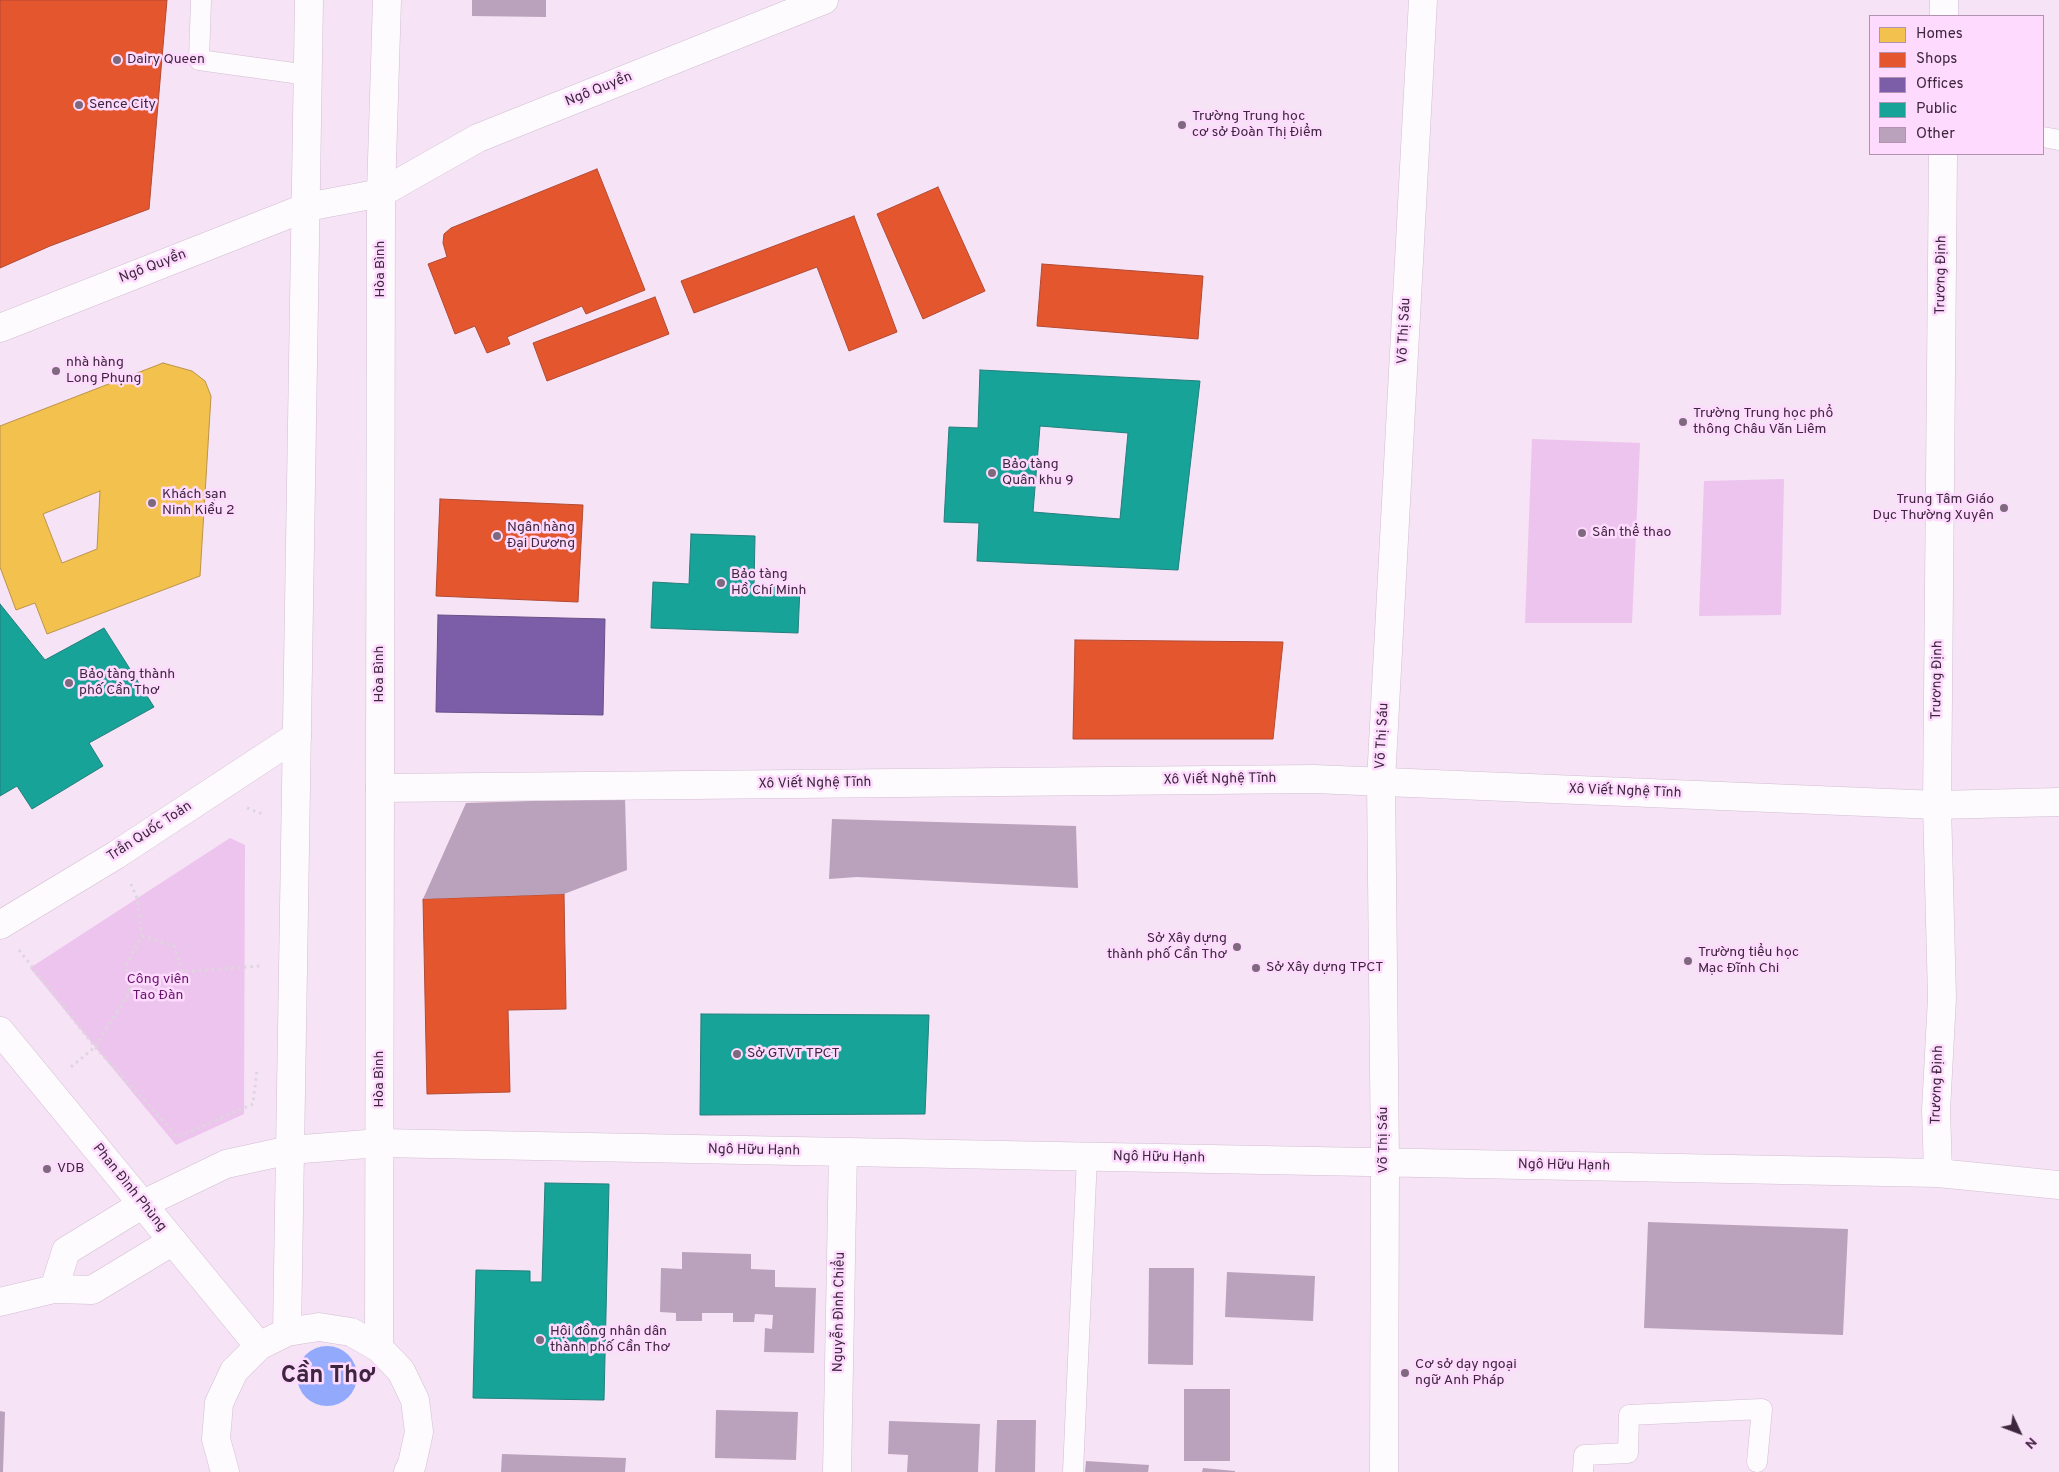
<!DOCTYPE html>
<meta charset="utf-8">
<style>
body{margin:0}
#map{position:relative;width:2059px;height:1472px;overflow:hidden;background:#f6e3f6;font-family:Overpass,sans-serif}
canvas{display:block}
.legend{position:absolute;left:1869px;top:15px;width:175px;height:140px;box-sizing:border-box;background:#fedbfe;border:1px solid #b193b1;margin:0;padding:6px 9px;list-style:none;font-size:15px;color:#3e273e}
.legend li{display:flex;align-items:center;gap:10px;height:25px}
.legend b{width:25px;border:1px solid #b193b1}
.north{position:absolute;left:1994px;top:1407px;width:50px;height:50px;-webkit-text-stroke:4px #fedbfe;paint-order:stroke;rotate:133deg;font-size:14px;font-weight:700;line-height:20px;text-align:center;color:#3e273e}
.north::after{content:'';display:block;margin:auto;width:18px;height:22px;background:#3e273e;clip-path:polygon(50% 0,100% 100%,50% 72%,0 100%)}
</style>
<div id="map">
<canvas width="2059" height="1472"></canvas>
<ul class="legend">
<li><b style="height:14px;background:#f2c14e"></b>Homes</li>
<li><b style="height:14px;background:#e4572e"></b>Shops</li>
<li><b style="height:14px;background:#7b5ea7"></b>Offices</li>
<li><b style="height:14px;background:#17a398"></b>Public</li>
<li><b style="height:14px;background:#bba2bc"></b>Other</li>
</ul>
<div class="north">N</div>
</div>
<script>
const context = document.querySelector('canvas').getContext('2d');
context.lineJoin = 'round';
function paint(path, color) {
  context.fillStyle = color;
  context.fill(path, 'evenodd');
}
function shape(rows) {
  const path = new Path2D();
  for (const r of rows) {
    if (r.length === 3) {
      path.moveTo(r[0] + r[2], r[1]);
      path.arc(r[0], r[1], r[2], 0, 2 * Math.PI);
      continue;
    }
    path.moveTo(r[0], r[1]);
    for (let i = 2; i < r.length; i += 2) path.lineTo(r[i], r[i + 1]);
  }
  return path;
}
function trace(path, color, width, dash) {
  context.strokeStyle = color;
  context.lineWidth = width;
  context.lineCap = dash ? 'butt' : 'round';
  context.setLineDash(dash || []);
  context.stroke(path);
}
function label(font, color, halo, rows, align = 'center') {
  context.font = font + ' Overpass,sans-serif';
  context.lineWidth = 5;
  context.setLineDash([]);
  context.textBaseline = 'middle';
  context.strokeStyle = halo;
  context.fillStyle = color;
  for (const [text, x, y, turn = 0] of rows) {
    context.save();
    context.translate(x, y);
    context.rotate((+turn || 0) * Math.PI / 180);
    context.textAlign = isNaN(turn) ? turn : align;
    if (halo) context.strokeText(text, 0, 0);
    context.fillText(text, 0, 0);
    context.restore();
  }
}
paint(shape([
 [1532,439,1640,443,1632,623,1525,623],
 [1784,479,1781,615,1699,616,1704,481],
 [230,838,245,845,244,1114,176,1145,30,968]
]), '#ecc4ed');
paint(shape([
 [327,1376,30]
]), '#93aafc');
const homes = shape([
 [163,363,192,371,205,381,211,396,200,576,47,634,35,603,16,610,0,567,0,426,163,363],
 [100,491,97,549,62,563,43,514,100,491]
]);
paint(homes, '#f2c14e');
trace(homes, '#bc9349', 1);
const shops = shape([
 [0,0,167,0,149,209,50,246,0,268,0,0],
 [597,169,645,290,586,314,582,306,507,337,510,344,487,353,475,326,455,334,428,264,447,257,443,243,444,234,451,228,597,169],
 [938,187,985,291,923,319,877,214,938,187],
 [854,216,897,332,849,351,817,267,694,313,681,281,854,216],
 [1042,264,1203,276,1198,339,1037,326,1042,264],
 [655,297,669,334,547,381,533,343,655,297],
 [440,499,583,505,578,602,436,596,440,499],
 [1075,640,1283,642,1273,739,1073,739,1075,640],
 [564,894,566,1009,508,1010,510,1092,427,1094,423,899,564,894]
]);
paint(shops, '#e4572e');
trace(shops, '#b24933', 1);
const offices = shape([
 [438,615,605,619,603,715,436,712,438,615]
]);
paint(offices, '#7b5ea7');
trace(offices, '#694e88', 1);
const public = shape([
 [980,370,1200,381,1178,570,977,561,979,523,944,522,949,427,978,428,980,370],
 [1040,426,1128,433,1120,519,1033,512,1040,426],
 [691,534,755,536,754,586,800,587,798,633,651,628,653,582,689,584,691,534],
 [0,604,45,660,104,628,154,707,89,743,103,766,32,809,17,786,0,796,0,604],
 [701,1014,929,1015,925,1114,700,1115,701,1014],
 [545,1183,609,1184,604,1400,473,1398,476,1270,530,1271,530,1282,542,1282,545,1183]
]);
paint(public, '#17a398');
trace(public, '#237e7d', 1);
paint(shape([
 [472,0,546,0,546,17,472,16],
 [625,798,627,870,564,894,423,899,466,803],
 [832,819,1076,826,1078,888,857,877,829,879],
 [1648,1222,1848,1229,1843,1335,1644,1328],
 [682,1252,751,1254,751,1269,775,1270,775,1287,816,1288,814,1353,764,1352,765,1328,772,1329,773,1315,755,1314,754,1322,733,1322,733,1313,702,1313,702,1321,676,1321,676,1313,660,1312,661,1268,682,1269],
 [1149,1268,1194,1268,1193,1365,1148,1364],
 [1227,1272,1315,1276,1313,1321,1225,1317],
 [1184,1389,1230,1389,1230,1461,1184,1461],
 [716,1410,798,1412,796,1460,715,1458],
 [0,1411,5,1412,3,1472,0,1472],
 [997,1420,1036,1420,1035,1472,995,1472],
 [889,1421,980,1424,978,1472,907,1472,908,1455,888,1454],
 [502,1454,626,1458,625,1472,501,1472],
 [1086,1461,1149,1465,1148,1472,1085,1472],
 [1203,1468,1235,1471,1235,1472,1202,1472]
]), '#bba2bc');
const service = shape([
 [201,0,199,60,308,75],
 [2043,137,2059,140],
 [1073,1472,1087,1157],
 [1583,1472,1584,1455,1628,1453,1629,1415,1762,1409,1757,1462]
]);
const minor = shape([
 [1944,16,1944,0],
 [0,925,116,855,297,736],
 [380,1143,1938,1173,2059,1185],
 [1938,1173,1936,1110,1942,998,1937,805,1943,154],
 [54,1289,66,1251,143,1204],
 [0,1302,54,1289,92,1290,173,1241],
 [837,1472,843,1152],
 [1384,1472,1385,1163,1381,781,1423,0]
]);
const tertiary = shape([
 [0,328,307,207,381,193,478,138,824,0],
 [380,788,1314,779,1937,805,2059,802],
 [0,1031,259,1346],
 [143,1204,226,1164,290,1150,380,1143]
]);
const primary = shape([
 [287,1332,309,0],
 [379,1348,381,193,387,0],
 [225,1472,216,1439,219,1403,234,1371,259,1346,287,1332,319,1327,351,1332,379,1348,401,1371,415,1400,419,1432,412,1464,408,1472]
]);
trace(service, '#d1bed1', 21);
trace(minor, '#d1bed1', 29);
trace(tertiary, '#d1bed1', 29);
trace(primary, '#d1bed1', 29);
trace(shape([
 [247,808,265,815],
 [142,936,174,946,183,972],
 [19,950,95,1047,178,1137,253,1104,257,1069],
 [130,991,164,993,183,972,260,966],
 [71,1067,95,1047,130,991,126,965,142,936,137,898,131,884]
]), '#ddd7dd', 3, [2.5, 4]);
trace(service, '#fefbfe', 20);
trace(minor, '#fefbfe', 28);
trace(tertiary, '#fefbfe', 28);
trace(primary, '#fefbfe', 28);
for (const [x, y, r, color] of [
 [117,60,5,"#7e697e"],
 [79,105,5,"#7e697e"],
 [1182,125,5,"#7e697e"],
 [56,371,5,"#7e697e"],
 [1683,422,5,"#7e697e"],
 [992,473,5,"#7e697e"],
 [152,503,5,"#7e697e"],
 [2004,508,5,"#7e697e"],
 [1582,533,5,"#7e697e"],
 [497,536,5,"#7e697e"],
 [721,583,5,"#7e697e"],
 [69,683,5,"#7e697e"],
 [1237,947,5,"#7e697e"],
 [1688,961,5,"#7e697e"],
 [1256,968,5,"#7e697e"],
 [737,1054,5,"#7e697e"],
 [47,1169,5,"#7e697e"],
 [540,1340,5,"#7e697e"],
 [1405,1373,5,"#7e697e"]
]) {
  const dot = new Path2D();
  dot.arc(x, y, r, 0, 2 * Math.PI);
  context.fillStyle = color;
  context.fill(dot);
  trace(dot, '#fedbfe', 2);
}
label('14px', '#3e273e', '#fedbfe', [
 ["Dairy Queen",127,60],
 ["Sence City",89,105],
 ["Trường Trung học",1192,117],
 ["cơ sở Đoàn Thị Điểm",1192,133],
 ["nhà hàng",66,363],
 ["Long Phụng",66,379],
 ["Trường Trung học phổ",1693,414],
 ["thông Châu Văn Liêm",1693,430],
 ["Bảo tàng",1002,465],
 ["Quân khu 9",1002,481],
 ["Khách sạn",162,495],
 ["Ninh Kiều 2",162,511],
 ["Trung Tâm Giáo",1994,500,"right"],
 ["Dục Thường Xuyên",1994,516,"right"],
 ["Ngân hàng",507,528],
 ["Đại Dương",507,544],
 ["Sân thể thao",1592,533],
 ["Bảo tàng",731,575],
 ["Hồ Chí Minh",731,591],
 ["Bảo tàng thành",79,675],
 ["phố Cần Thơ",79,691],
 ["Sở Xây dựng",1227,939,"right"],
 ["thành phố Cần Thơ",1227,955,"right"],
 ["Trường tiểu học",1698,953],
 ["Mạc Đĩnh Chi",1698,969],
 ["Sở Xây dựng TPCT",1266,968],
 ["Sở GTVT TPCT",747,1054],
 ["VDB",57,1169],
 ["Hội đồng nhân dân",550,1332],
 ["thành phố Cần Thơ",550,1348],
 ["Cơ sở dạy ngoại",1415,1365],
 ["ngữ Anh Pháp",1415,1381]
], 'left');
label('14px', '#3e273e', '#fedbfe', [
 ["Ngô Quyền",599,90,-22],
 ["Ngô Quyền",153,267,-21],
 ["Hòa Bình",381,269,-90],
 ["Trương Định",1942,275,-89],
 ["Võ Thị Sáu",1405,331,-87],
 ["Hòa Bình",380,674,-90],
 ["Trương Định",1938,680,-89],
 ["Võ Thị Sáu",1383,736,-87],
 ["Xô Viết Nghệ Tĩnh",1220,780,-1],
 ["Xô Viết Nghệ Tĩnh",815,784,-1],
 ["Xô Viết Nghệ Tĩnh",1625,792,2],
 ["Trần Quốc Toản",150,832,-33],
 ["Hòa Bình",380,1079,-90],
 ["Trương Định",1938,1085,-88],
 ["Võ Thị Sáu",1384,1140,-90],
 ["Ngô Hữu Hạnh",754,1151,1],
 ["Ngô Hữu Hạnh",1159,1158,1],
 ["Ngô Hữu Hạnh",1564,1166,1],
 ["Phan Đình Phùng",129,1188,51],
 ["Nguyễn Đình Chiểu",840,1312,-89]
]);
label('14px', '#68136c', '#fedbfe', [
 ["Công viên",158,980],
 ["Tao Đàn",158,996]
]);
label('bold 24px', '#3e273e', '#fedbfe', [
 ["Cần Thơ",328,1377]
]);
</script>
